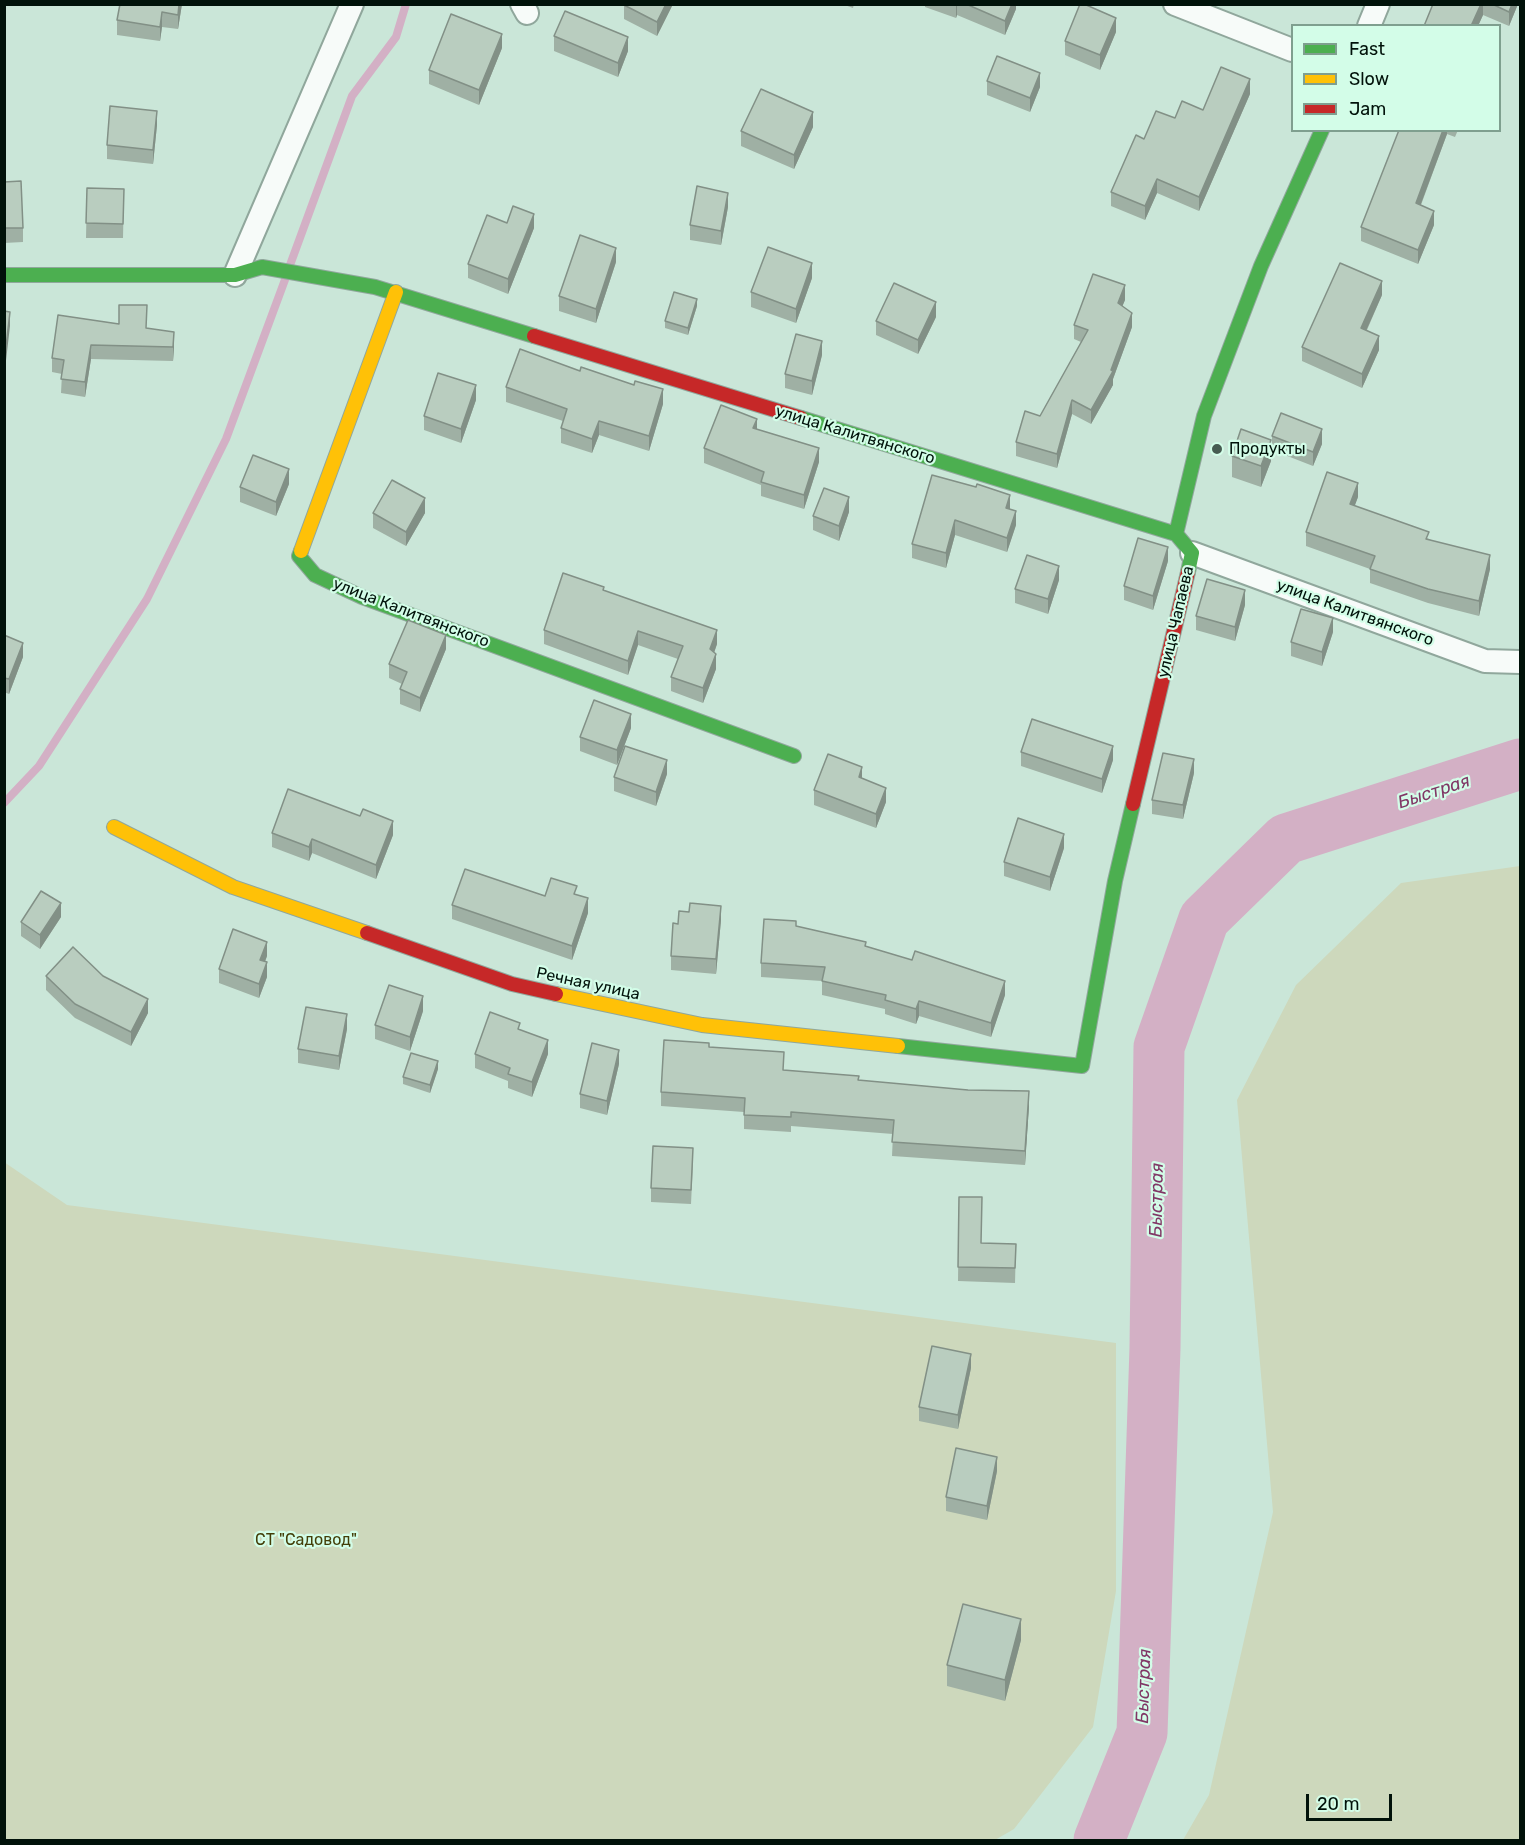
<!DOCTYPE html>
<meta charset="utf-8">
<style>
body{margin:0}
#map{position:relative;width:1525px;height:1845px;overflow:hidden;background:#cae6d8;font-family:Rubik,sans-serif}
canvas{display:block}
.frame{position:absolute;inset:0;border:6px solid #01120a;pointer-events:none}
.legend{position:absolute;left:1291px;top:24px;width:210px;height:108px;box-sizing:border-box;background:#d3fde8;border:2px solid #7f9f8f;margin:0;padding:8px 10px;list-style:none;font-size:18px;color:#01120a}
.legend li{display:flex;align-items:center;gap:12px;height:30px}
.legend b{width:30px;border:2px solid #7f9f8f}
.scale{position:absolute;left:1306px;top:1794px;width:86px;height:27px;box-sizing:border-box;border:3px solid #01120a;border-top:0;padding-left:8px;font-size:18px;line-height:21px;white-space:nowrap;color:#01120a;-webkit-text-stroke:4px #d3fde8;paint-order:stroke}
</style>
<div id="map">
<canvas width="1525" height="1845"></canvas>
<div class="frame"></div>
<ul class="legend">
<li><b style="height:8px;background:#4caf50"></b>Fast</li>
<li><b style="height:8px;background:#ffc107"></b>Slow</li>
<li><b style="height:8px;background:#c62828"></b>Jam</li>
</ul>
<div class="scale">20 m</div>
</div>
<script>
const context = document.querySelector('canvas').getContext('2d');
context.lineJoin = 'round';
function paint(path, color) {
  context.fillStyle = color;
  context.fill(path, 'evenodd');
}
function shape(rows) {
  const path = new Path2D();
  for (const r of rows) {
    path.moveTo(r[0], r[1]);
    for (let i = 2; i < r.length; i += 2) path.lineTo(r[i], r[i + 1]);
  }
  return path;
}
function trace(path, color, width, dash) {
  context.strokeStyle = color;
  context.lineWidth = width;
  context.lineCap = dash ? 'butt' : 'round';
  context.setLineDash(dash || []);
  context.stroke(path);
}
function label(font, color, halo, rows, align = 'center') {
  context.font = font + ' Rubik,sans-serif';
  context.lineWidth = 4.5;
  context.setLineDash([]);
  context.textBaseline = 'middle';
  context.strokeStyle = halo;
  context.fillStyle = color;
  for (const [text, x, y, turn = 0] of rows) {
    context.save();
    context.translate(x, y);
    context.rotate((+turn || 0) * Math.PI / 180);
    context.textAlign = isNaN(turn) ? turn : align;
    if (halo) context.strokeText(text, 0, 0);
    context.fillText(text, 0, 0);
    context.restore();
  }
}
paint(shape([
 [1520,866,1520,1840,1183,1840,1209,1795,1273,1512,1237,1100,1296,985,1401,883],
 [4,1162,67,1205,1116,1343,1116,1591,1093,1727,1014,1829,995,1840,5,1840]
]), '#cdd8bc');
trace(shape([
 [290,265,352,96,396,37,406,4],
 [4,803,39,766,147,599,226,439,286,277]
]), '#d3b0c5', 8);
trace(shape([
 [1099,1840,1142,1733,1155,1348,1159,1047,1204,919,1286,839,1520,764]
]), '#d3b0c5', 51);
const street = shape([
 [522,4,527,13],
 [1175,4,1292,50],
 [1369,26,1378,4],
 [235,275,352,4],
 [1192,553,1485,661,1520,662]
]);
const fast = shape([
 [4,275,235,275,262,267,375,287,534,336],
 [801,418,1176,534],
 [301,551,299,556,315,575,362,597,794,756],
 [1188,572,1192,553,1176,534,1204,416,1261,266,1322,130],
 [898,1046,1082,1066,1115,881,1133,804]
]);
const slow = shape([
 [301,551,396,292],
 [114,827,233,887,367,933],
 [556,994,702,1025,898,1046]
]);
const jam = shape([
 [534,336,801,418],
 [1133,804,1188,572],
 [367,933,512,984,556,994]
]);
trace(street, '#90a79c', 26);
trace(fast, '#90a79c', 16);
trace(slow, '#90a79c', 16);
trace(jam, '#90a79c', 16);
trace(street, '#f7fbf9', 22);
trace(fast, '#4caf50', 14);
trace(slow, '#ffc107', 14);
trace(jam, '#c62828', 14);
paint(shape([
 [120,4,182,4,178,29,162,27,160,41,117,35,117,20],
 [673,4,657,36,624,19,624,5],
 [842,4,854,4,853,8],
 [925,4,1016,4,1016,9,1005,35,957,15,956,18,925,7],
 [1433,4,1518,4,1509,26,1483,15,1478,26,1424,26],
 [1116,32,1100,70,1065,55,1065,41],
 [554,36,628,51,618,77,554,51],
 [502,48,479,105,429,84,429,70],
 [987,81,1040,87,1030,112,987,95],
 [1250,94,1199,211,1157,193,1145,220,1111,206,1111,192,1144,139,1175,118],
 [157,125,153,164,107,159,107,145],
 [813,127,794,169,741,146,741,131],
 [1399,130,1458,130,1455,137,1447,134,1421,205,1434,225,1418,264,1361,241,1361,227],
 [4,182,23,228,23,242,4,243],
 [87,188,124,189,123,238,86,238],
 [728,207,721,245,690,240,690,225],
 [507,223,534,228,508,294,468,278,468,264],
 [616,262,596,323,559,311,559,296],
 [812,278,796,323,751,307,751,292],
 [1382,295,1367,330,1379,350,1362,388,1302,361,1302,347],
 [1125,300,1122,306,1132,327,1113,379,1113,385,1091,424,1072,414,1057,468,1016,456,1016,442,1040,416,1081,342,1074,339,1074,325],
 [697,306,688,335,665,328,665,321],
 [58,315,147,328,174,347,173,361,91,359,85,397,61,393,62,374,52,372,52,358],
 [936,317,918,354,876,335,876,321],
 [822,355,812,395,785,388,785,374],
 [506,387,663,404,649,451,599,435,592,453,561,443,561,428,563,421,506,402],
 [476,400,461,443,424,430,424,416],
 [757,429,819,462,804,509,761,496,761,485,704,463,704,448],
 [1272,436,1322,444,1313,466,1272,450],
 [1232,456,1271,461,1261,487,1232,477],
 [289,484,276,516,240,502,240,487],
 [976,487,1010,509,1016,525,1007,552,955,535,946,568,912,558,912,544],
 [1358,497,1354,506,1429,539,1490,569,1479,616,1428,603,1370,583,1370,569,1306,546,1306,532],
 [849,512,839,541,813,530,813,516],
 [373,513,425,513,406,546,373,528],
 [1168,561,1153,610,1124,600,1124,586],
 [1059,580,1048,614,1015,603,1015,589],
 [604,591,717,644,714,653,716,669,703,703,671,691,671,677,678,659,638,645,628,675,544,644,544,630],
 [1245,605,1235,641,1196,630,1196,616],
 [1333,632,1322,666,1291,656,1291,642],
 [4,635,23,657,9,694,4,692],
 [446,649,420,712,400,704,400,689,402,684,389,678,389,664],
 [631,728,617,765,580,751,580,737],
 [1021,752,1113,760,1102,793,1021,766],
 [1194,773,1183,819,1152,814,1152,800],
 [667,774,656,806,614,791,614,777],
 [814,790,886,802,876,828,814,805],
 [272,833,393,835,376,879,312,853,309,861,272,847],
 [1064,848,1050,891,1004,876,1004,862],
 [577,895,588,913,572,960,452,919,452,905,545,896],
 [61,917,40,949,21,936,21,922],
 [721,920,716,974,671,970,671,956,678,924],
 [796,926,866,946,1005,995,991,1037,919,1016,916,1024,885,1014,885,1009,822,995,822,981,761,977,761,963],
 [267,956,265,962,267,977,259,998,219,983,219,969],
 [46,976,103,976,148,1013,131,1046,75,1018,46,990],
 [423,1011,410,1051,375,1039,375,1025],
 [347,1029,339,1070,298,1063,298,1049],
 [520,1030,548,1054,532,1097,508,1088,508,1081,475,1068,475,1054],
 [709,1047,784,1070,859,1080,1029,1106,1025,1165,892,1156,893,1134,791,1126,791,1132,744,1129,744,1112,661,1106,661,1092],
 [619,1064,607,1115,580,1108,580,1094],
 [438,1069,430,1093,403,1084,403,1077],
 [693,1162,691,1204,651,1202,651,1188],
 [959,1197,981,1243,1016,1244,1015,1283,958,1281],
 [971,1368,958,1429,919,1421,919,1407],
 [997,1471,987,1520,946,1511,946,1497],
 [1021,1640,1005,1701,947,1686,947,1665]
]), '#9fb0a4');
paint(shape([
 [179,4,182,4,178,29,178,15],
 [666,4,673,4,657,36,657,22],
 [956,4,957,4,957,15,956,18],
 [1012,4,1016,4,1016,9,1005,35,1005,21],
 [1481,4,1483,4,1483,15,1478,26,1471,26],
 [1512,4,1518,4,1509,26,1509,12],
 [162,12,162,27,160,41,160,27],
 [1116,18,1116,32,1100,70,1100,55],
 [502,34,502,48,479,105,479,90],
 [628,37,628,51,618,77,618,63],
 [1040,73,1040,87,1030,112,1030,98],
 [1250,79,1250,94,1199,211,1199,197],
 [157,111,157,125,153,164,153,150],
 [813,112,813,127,794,169,794,155],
 [1443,130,1447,130,1447,134,1416,217,1416,203],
 [1157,179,1157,193,1145,220,1145,206],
 [728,193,728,207,721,245,721,231],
 [1434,211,1434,225,1418,264,1418,250],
 [534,214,534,228,508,294,508,279],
 [616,248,616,262,596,323,596,309],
 [812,263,812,278,796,323,796,309],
 [1382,281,1382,295,1361,342,1361,328],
 [1125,285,1125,300,1118,317,1118,303],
 [697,299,697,306,688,335,688,328],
 [936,302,936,317,918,354,918,340],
 [10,312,10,326,4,378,4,363],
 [1132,313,1132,327,1113,379,1113,385,1091,424,1091,410,1111,370],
 [174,332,174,347,173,361,173,347],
 [1379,336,1379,350,1362,388,1362,374],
 [822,341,822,355,812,395,812,381],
 [91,345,91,359,85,397,85,382],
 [476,385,476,400,461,443,461,429],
 [663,389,663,404,649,451,649,436],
 [1072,400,1072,414,1057,468,1057,454],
 [757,419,757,433,753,428],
 [599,421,599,435,592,453,592,439],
 [1322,429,1322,444,1313,466,1313,452],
 [1271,440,1271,461,1261,487,1261,466],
 [819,448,819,462,804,509,804,495],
 [289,469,289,484,276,516,276,502],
 [1358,483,1358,497,1350,519,1350,504],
 [1010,495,1010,510,1006,508],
 [849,497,849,512,839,541,839,526],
 [425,498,425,513,406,546,406,532],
 [1016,511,1016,525,1007,552,1007,538],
 [955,520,955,535,946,568,946,553],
 [1168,547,1168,561,1153,610,1153,596],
 [1490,555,1490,569,1479,616,1479,601],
 [1059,566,1059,580,1048,614,1048,599],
 [1245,590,1245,605,1235,641,1235,627],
 [1333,618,1333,632,1322,666,1322,652],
 [717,630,717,644,710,664,710,649],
 [638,631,638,645,628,675,628,661],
 [446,635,446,649,420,712,420,698],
 [23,643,23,657,9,694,9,679],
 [716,654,716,669,703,703,703,688],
 [631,714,631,728,617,765,617,750],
 [1113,746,1113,760,1102,793,1102,779],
 [1194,759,1194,773,1183,819,1183,805],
 [667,760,667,774,656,806,656,792],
 [862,767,862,782,859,777],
 [886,788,886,802,876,828,876,814],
 [393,821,393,835,376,879,376,865],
 [1064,834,1064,848,1050,891,1050,877],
 [312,839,312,853,309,861,309,847],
 [588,898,588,913,572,960,572,946],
 [61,903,61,917,40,949,40,935],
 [721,906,721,920,716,974,716,959],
 [267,942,267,956,260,974,260,960],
 [267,962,267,977,259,998,259,984],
 [1005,981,1005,995,991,1037,991,1023],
 [423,996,423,1011,410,1051,410,1037],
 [148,999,148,1013,131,1046,131,1032],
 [919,1001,919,1016,916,1024,916,1009],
 [347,1014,347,1029,339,1070,339,1056],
 [548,1040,548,1054,532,1097,532,1082],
 [619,1050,619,1064,607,1115,607,1101],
 [438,1061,438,1069,430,1093,430,1085],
 [1029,1091,1029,1106,1025,1165,1025,1151],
 [971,1354,971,1368,958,1429,958,1415],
 [997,1457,997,1471,987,1520,987,1506],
 [1021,1619,1021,1640,1005,1701,1005,1680]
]), '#829086');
const building = shape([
 [120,4,179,4,178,15,162,12,160,27,117,20,120,4],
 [666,4,657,22,624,5,624,4,666,4],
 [966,4,1012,4,1005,21,966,4],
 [1080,4,1084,4,1116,18,1100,55,1065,41,1080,4],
 [1433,4,1481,4,1471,26,1424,26,1433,4],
 [1492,4,1512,4,1509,12,1492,4],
 [565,11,628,37,618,63,554,36,565,11],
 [451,14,502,34,479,90,429,70,451,14],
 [997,56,1040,73,1030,98,987,81,997,56],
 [1221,67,1250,79,1199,197,1157,179,1145,206,1111,192,1136,135,1144,139,1156,111,1175,118,1182,101,1203,110,1221,67],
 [761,89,813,112,794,155,741,131,761,89],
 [110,106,157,111,153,150,107,145,110,106],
 [1399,130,1443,130,1416,203,1434,211,1418,250,1361,227,1399,130],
 [21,181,23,228,4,228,4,182,21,181],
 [697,186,728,193,721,231,690,225,697,186],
 [87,188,124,189,123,224,86,223,87,188],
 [513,206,534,214,508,279,468,264,487,215,507,223,513,206],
 [580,235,616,248,596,309,559,296,580,235],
 [768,247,812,263,796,309,751,292,768,247],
 [1340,263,1382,281,1361,328,1379,336,1362,374,1302,347,1340,263],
 [1093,274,1125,285,1118,303,1132,313,1111,370,1113,371,1091,410,1072,400,1057,454,1016,442,1025,411,1040,416,1088,330,1074,325,1093,274],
 [894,283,936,302,918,340,876,321,894,283],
 [674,292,697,299,688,328,665,321,674,292],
 [119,305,147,305,146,328,174,332,173,347,91,345,85,382,61,379,64,360,52,358,58,315,119,324,119,305],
 [4,311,10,312,4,363,4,311],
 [796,334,822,341,812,381,785,374,796,334],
 [520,349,580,371,581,367,634,385,635,381,663,389,649,436,599,421,592,439,561,428,567,409,506,387,520,349],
 [438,373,476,385,461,429,424,416,438,373],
 [721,405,757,419,753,428,819,448,804,495,761,482,764,472,704,448,721,405],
 [1281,413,1322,429,1313,452,1272,436,1281,413],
 [1241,429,1271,440,1261,466,1232,456,1241,429],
 [253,455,289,469,276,502,240,487,253,455],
 [1327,472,1358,483,1350,504,1429,532,1426,539,1490,555,1479,601,1428,589,1370,569,1375,556,1306,532,1327,472],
 [932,475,976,487,977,484,1010,495,1006,508,1016,511,1007,538,955,520,946,553,912,544,932,475],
 [392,480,425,498,406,532,373,513,392,480],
 [824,488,849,497,839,526,813,516,824,488],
 [1138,538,1168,547,1153,596,1124,586,1138,538],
 [1027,555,1059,566,1048,599,1015,589,1027,555],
 [563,573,604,587,603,590,717,630,710,649,716,654,703,688,671,677,683,646,638,631,628,661,544,630,563,573],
 [1207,579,1245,590,1235,627,1196,616,1207,579],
 [1301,609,1333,618,1322,652,1291,642,1301,609],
 [408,620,446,635,420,698,400,689,407,672,389,664,408,620],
 [4,635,23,643,9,679,4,678,4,635],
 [594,700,631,714,617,750,580,737,594,700],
 [1032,719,1113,746,1102,779,1021,752,1032,719],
 [625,746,667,760,656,792,614,777,625,746],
 [1163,753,1194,759,1183,805,1152,800,1163,753],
 [828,754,862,767,859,777,886,788,876,814,814,790,828,754],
 [288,789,360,816,363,809,393,821,376,865,312,839,309,847,272,833,288,789],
 [1018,818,1064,834,1050,877,1004,862,1018,818],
 [465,869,545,896,551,878,577,886,574,894,588,898,572,946,452,905,465,869],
 [41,891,61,903,40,935,21,922,41,891],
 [690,903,721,906,716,959,671,956,673,923,678,924,679,911,689,912,690,903],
 [764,919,796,921,796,926,866,942,865,946,912,960,915,951,1005,981,991,1023,919,1001,916,1009,885,1000,886,995,822,981,825,967,761,963,764,919],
 [233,929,267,942,260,960,267,962,259,984,219,969,233,929],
 [73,947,103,976,148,999,131,1032,75,1004,46,976,73,947],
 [389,985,423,996,410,1037,375,1025,389,985],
 [306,1007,347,1014,339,1056,298,1049,306,1007],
 [490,1012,520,1023,518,1029,548,1040,532,1082,508,1074,510,1068,475,1054,490,1012],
 [664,1040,709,1043,709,1047,784,1052,783,1070,859,1076,858,1080,968,1090,1029,1091,1025,1151,892,1142,894,1120,791,1112,791,1117,744,1115,745,1098,661,1092,664,1040],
 [592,1043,619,1050,607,1101,580,1094,592,1043],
 [411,1053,438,1061,430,1085,403,1077,411,1053],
 [653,1146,693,1148,691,1190,651,1188,653,1146],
 [959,1197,982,1197,981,1243,1016,1244,1015,1268,958,1267,959,1197],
 [932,1346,971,1354,958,1415,919,1407,932,1346],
 [956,1448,997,1457,987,1506,946,1497,956,1448],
 [963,1604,1021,1619,1005,1680,947,1665,963,1604]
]);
paint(building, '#b9cdbf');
trace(building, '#829086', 1.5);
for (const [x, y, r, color] of [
 [1217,449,6,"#475c52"]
]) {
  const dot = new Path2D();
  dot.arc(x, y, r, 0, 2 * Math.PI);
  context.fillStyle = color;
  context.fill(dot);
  trace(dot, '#d3fde8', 2);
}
label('16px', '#01120a', '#d3fde8', [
 ["улица Калитвянского",855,435,17],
 ["улица Калитвянского",411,613,21],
 ["улица Калитвянского",1355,613,20],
 ["улица Чапаева",1176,622,-77],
 ["Речная улица",588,984,12]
]);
label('16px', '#01120a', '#d3fde8', [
 ["Продукты",1229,449]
], 'left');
label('16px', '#433e08', '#d3fde8', [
 ["СТ \"Садовод\"",306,1540]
]);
label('italic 18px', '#803665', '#d3fde8', [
 ["Быстрая",1434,792,-18],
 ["Быстрая",1157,1200,-89],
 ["Быстрая",1144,1686,-88]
]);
</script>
